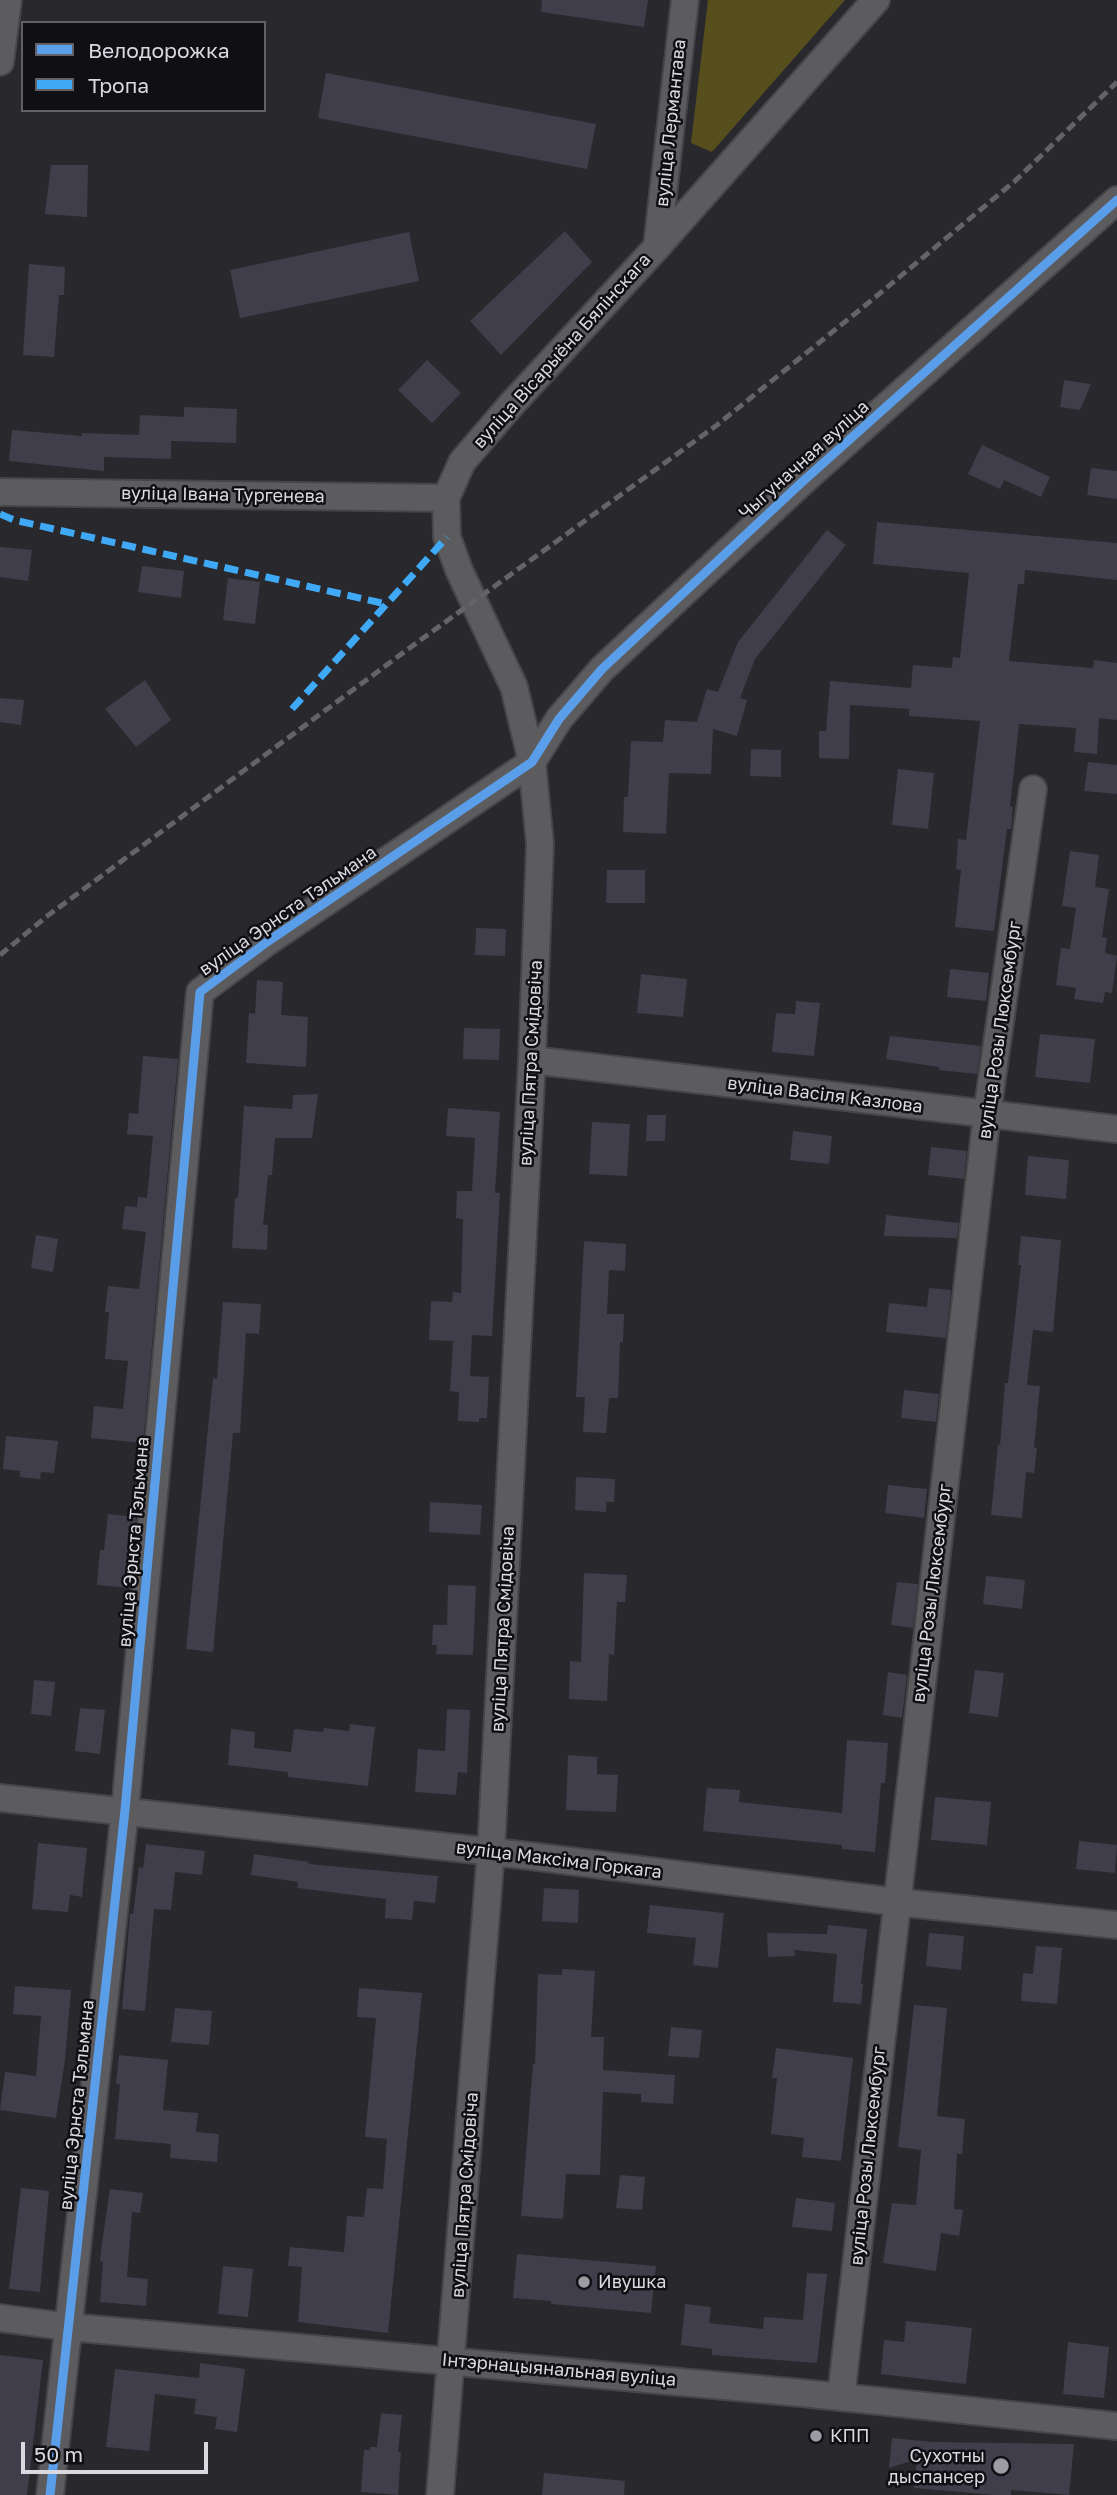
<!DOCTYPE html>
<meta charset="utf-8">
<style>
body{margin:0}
#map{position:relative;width:1117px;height:2495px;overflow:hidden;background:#28282d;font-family:"Golos Text",sans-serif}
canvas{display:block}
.legend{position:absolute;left:21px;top:21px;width:245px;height:91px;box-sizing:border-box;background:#100f14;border:2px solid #606065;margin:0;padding:9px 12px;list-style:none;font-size:21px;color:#d9d9df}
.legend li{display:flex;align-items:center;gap:14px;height:35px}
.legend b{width:35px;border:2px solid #606065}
.scale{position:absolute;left:21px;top:2442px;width:187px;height:32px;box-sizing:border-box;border:4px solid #d9d9df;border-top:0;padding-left:9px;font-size:21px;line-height:24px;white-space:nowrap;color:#d9d9df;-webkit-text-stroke:5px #100f14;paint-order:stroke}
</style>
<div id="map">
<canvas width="1117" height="2495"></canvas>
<ul class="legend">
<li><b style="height:9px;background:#5a9eea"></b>Велодорожка</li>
<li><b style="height:9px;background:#3fa9f5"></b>Тропа</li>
</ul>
<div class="scale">50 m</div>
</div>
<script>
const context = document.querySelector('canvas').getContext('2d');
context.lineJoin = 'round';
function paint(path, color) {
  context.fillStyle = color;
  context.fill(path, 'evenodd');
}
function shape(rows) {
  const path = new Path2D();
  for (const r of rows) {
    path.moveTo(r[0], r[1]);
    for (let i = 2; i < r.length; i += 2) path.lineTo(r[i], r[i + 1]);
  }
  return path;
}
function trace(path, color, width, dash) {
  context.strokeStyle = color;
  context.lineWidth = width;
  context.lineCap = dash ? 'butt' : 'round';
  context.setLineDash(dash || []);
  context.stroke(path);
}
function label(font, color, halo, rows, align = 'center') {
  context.font = font + ' "Golos Text",sans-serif';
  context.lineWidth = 5;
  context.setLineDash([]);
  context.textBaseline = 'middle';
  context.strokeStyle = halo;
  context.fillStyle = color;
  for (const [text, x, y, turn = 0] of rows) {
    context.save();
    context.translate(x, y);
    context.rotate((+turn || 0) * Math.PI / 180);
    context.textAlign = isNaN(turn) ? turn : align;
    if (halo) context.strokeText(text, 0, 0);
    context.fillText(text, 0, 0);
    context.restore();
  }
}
paint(shape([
 [708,0,845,0,712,152,691,143]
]), '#574e1d');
paint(shape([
 [542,0,648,0,644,27,541,12],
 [326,73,596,124,587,169,318,118],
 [51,165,88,165,87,217,45,214],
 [565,231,592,262,501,355,470,321],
 [409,232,419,281,240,318,230,270],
 [29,264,65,267,64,295,59,295,54,357,23,355],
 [427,360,461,393,432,423,398,390],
 [1064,380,1091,384,1080,410,1060,407],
 [184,407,237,409,236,443,171,441,171,459,104,457,104,471,9,461,12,430,82,436,82,433,139,435,140,415,184,417],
 [982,445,1050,477,1041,497,1004,480,1000,489,968,474],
 [1091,468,1117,471,1117,499,1087,495],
 [877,522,1117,543,1117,580,1025,570,1024,584,1018,584,1009,661,1093,668,1094,660,1117,663,1117,720,1099,718,1097,754,1074,752,1076,728,1019,724,1010,806,1013,807,1011,829,1007,829,994,931,955,927,961,870,956,869,958,839,966,840,980,721,909,716,909,709,850,705,849,759,819,758,819,731,826,731,830,681,911,688,913,665,952,668,953,657,960,658,969,573,873,564],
 [827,530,846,545,755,659,740,698,747,700,737,736,713,729,711,774,669,773,666,834,623,832,624,797,628,797,631,741,663,742,665,720,697,722,707,689,718,692,738,642],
 [0,547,32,550,28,581,0,577],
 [142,566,184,571,181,598,138,592],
 [228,578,260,582,255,624,223,620],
 [145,680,171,720,136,747,105,709],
 [0,698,24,700,21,725,0,722],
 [751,749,781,750,781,777,750,776],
 [1088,762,1117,765,1117,794,1084,791],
 [898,769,934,773,928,829,892,825],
 [1070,851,1099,855,1095,887,1109,889,1102,937,1107,938,1105,953,1117,956,1112,993,1105,992,1103,1003,1074,999,1076,988,1056,985,1061,948,1070,949,1076,908,1062,906],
 [607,870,645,870,645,903,606,903],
 [476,928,506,929,505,956,475,955],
 [950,969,989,973,986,1001,947,997],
 [641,974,687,979,683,1017,637,1013],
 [257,980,283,982,281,1015,308,1017,306,1067,246,1063,249,1013,255,1014],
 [796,1001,820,1003,814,1056,772,1052,776,1013,795,1014],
 [464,1028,500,1029,499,1060,463,1059],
 [1040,1034,1095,1039,1090,1083,1035,1077],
 [890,1036,981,1046,977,1074,939,1070,939,1067,886,1059],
 [143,1056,178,1059,143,1443,91,1438,94,1406,123,1409,128,1361,105,1359,109,1312,105,1312,108,1286,139,1289,146,1232,122,1229,125,1206,137,1207,138,1197,147,1198,153,1136,127,1134,129,1113,138,1114],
 [318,1094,312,1138,275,1138,272,1175,268,1175,263,1225,268,1225,267,1250,232,1248,235,1198,238,1198,244,1106,292,1109,293,1095],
 [448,1108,500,1112,495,1193,500,1193,492,1336,472,1335,470,1376,489,1377,487,1418,479,1418,479,1422,458,1421,459,1392,450,1391,453,1341,429,1340,431,1301,452,1302,453,1292,461,1293,463,1219,456,1218,457,1191,472,1191,475,1138,446,1136],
 [647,1115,666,1115,665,1141,646,1141],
 [592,1122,630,1124,627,1176,589,1174],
 [793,1131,832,1136,829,1164,790,1160],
 [931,1147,967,1151,964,1179,928,1175],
 [1028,1156,1069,1160,1066,1199,1025,1195],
 [886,1215,959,1223,957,1238,884,1236],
 [36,1235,58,1239,53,1272,31,1268],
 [1021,1236,1061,1240,1053,1332,1033,1330,1027,1385,1040,1386,1034,1448,1037,1448,1034,1473,1026,1472,1022,1518,991,1515,998,1444,1000,1445,1005,1383,1008,1383,1021,1265,1018,1265],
 [584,1241,626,1244,625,1271,609,1270,607,1314,624,1314,623,1342,620,1342,618,1398,609,1398,606,1433,583,1432,585,1397,576,1397],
 [929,1288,951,1290,946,1338,886,1332,889,1303,927,1307],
 [223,1302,261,1304,259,1334,246,1333,240,1433,233,1433,213,1652,186,1649,213,1378,217,1379],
 [904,1390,939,1394,936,1422,901,1418],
 [6,1436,58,1441,54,1473,41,1472,40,1479,20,1477,20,1471,3,1469],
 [576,1477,615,1479,614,1502,606,1502,606,1512,575,1510],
 [888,1485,927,1489,924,1518,885,1513],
 [430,1502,482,1505,480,1535,429,1532],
 [108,1514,136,1517,130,1588,97,1585,100,1550,104,1550],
 [584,1573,627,1575,625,1602,617,1602,614,1655,609,1654,607,1701,569,1699,570,1661,581,1662],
 [986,1576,1025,1580,1022,1609,983,1604],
 [897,1582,918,1584,913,1628,891,1625],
 [448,1585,476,1586,473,1655,436,1654,437,1645,432,1645,433,1625,447,1625],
 [975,1670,1004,1673,998,1717,969,1713],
 [888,1672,907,1675,902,1718,883,1715],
 [34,1680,55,1682,51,1716,31,1714],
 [80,1708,105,1710,100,1754,75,1751],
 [447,1709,470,1710,467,1773,458,1772,456,1795,415,1792,418,1749,445,1751],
 [350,1724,375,1727,368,1786,288,1777,288,1772,228,1765,231,1729,255,1732,254,1748,291,1752,294,1729,323,1732,324,1728,349,1731],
 [847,1740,888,1743,885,1783,881,1783,875,1852,842,1849,842,1845,703,1831,707,1788,740,1790,739,1802,842,1813],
 [568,1755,597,1757,597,1774,618,1775,616,1812,566,1810],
 [935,1797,991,1802,987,1845,931,1840],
 [1079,1841,1117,1845,1115,1873,1076,1869],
 [38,1843,87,1848,82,1897,70,1895,68,1912,32,1909],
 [146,1844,205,1851,202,1875,175,1872,171,1910,154,1909,145,2011,122,2009,130,1914,133,1914,139,1867,143,1868],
 [254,1854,309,1862,308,1864,438,1876,435,1903,414,1901,412,1920,385,1918,386,1899,297,1888,298,1882,251,1875],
 [544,1888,579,1890,578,1923,542,1921],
 [650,1905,724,1913,718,1968,693,1965,696,1938,647,1933],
 [828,1925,867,1929,861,1984,863,1984,861,2004,833,2002,837,1954,794,1950,795,1956,768,1957,767,1933,827,1934],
 [929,1933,964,1936,961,1970,926,1966],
 [1036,1946,1062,1948,1057,2004,1021,2001,1023,1973,1033,1974],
 [562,1969,595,1971,591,2037,604,2037,603,2070,675,2075,673,2104,641,2102,641,2094,603,2092,600,2175,566,2174,563,2219,521,2216,533,2064,535,2064,538,1974,562,1975],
 [15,1986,71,1990,65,2060,56,2118,0,2110,5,2072,36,2076,41,2016,13,2014],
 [359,1988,422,1993,388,2333,298,2322,302,2267,288,2266,290,2247,344,2252,347,2216,364,2217,367,2188,383,2189,387,2139,365,2137,376,2018,357,2017],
 [914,2005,947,2008,937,2116,965,2119,962,2154,957,2154,954,2209,963,2210,959,2236,941,2233,936,2271,883,2263,892,2203,916,2205,921,2150,898,2147],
 [175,2008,212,2011,209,2045,171,2042],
 [671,2027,702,2030,699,2058,668,2056],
 [776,2048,853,2058,841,2161,802,2157,804,2138,771,2134,777,2078,772,2078],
 [119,2055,168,2060,163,2110,198,2113,196,2132,219,2134,217,2162,170,2158,171,2144,115,2139,120,2084,116,2084],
 [620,2175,645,2177,642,2210,616,2208],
 [21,2188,49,2191,40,2292,9,2289],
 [110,2189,143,2193,140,2213,132,2212,127,2277,148,2279,146,2306,100,2302,103,2262,100,2261,102,2243],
 [796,2198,835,2203,832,2231,792,2227],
 [517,2254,656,2266,651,2313,551,2304,551,2301,513,2298],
 [223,2266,253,2269,248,2317,218,2314],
 [807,2273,827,2274,817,2363,712,2355,712,2349,681,2345,685,2304,711,2307,709,2323,763,2329,764,2317,803,2320],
 [906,2321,972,2328,966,2384,881,2374,884,2340,904,2342],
 [1068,2342,1109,2347,1104,2398,1063,2394],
 [0,2355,43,2360,27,2495,0,2495],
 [200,2363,245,2369,237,2432,215,2429,217,2417,194,2414,196,2399,155,2394,149,2451,106,2447,115,2369,199,2378],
 [381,2413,402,2415,398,2452,401,2452,398,2495,361,2492,364,2450,370,2450,370,2447,377,2447],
 [892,2438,933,2442,1074,2444,1069,2495,1011,2490,1011,2495,995,2495,914,2488,917,2459,889,2468],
 [544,2473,625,2481,624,2495,542,2495]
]), '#403e4a');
const minor = shape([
 [0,62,8,0],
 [657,247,685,0],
 [0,492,446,498],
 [532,1060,1117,1129],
 [0,1798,530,1856,896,1902,1117,1925],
 [0,2318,69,2327,802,2393,1117,2426],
 [841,2397,987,1114,1033,789],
 [50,2495,125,1810,200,992,267,942,532,762,559,719,602,669,801,483,1117,200],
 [440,2495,491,1851,532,1060,540,844,532,762,514,687,459,570,447,537,446,498,462,462,511,405,657,247,876,0]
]);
trace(minor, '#464649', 30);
trace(minor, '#5c5c5f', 26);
trace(shape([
 [0,955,46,917,415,644,717,425,867,304,1015,181,1117,82]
]), '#646367', 5, [10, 5]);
trace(shape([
 [0,514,14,520,386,604],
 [292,709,447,537]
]), '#3fa9f5', 7, [14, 7]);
trace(shape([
 [50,2495,125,1810,200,992,267,942,532,762,559,719,602,669,801,483,1117,200]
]), '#5a9eea', 9);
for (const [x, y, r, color] of [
 [584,2282,7,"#9b9ba1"],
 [816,2436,7,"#9b9ba1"],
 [1001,2466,9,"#9b9ba1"]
]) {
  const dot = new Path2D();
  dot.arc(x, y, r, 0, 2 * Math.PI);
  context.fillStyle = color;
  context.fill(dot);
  trace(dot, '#100f14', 2.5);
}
label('18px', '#d9d9df', '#100f14', [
 ["вуліца Лермантава",671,123,-84],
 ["вуліца Вісарыёна Бялінскага",562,351,-48],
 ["Чыгуначная вуліца",804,460,-42],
 ["вуліца Івана Тургенева",223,495,1],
 ["вуліца Эрнста Тэльмана",288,911,-35],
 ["вуліца Розы Люксембург",1000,1030,-82],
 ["вуліца Пятра Смідовіча",531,1063,-87],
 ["вуліца Васіля Казлова",825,1095,7],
 ["вуліца Эрнста Тэльмана",134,1542,-85],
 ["вуліца Розы Люксембург",932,1593,-83],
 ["вуліца Пятра Смідовіча",503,1629,-87],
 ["вуліца Максіма Горкага",559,1860,7],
 ["вуліца Эрнста Тэльмана",77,2105,-84],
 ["вуліца Розы Люксембург",868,2156,-84],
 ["вуліца Пятра Смідовіча",465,2195,-86],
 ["Інтэрнацыянальная вуліца",559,2370,5]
]);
label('18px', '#d9d9df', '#100f14', [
 ["Ивушка",598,2282],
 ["КПП",830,2436],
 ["Сухотны",985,2456,"right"],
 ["дыспансер",985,2477,"right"]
], 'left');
</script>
